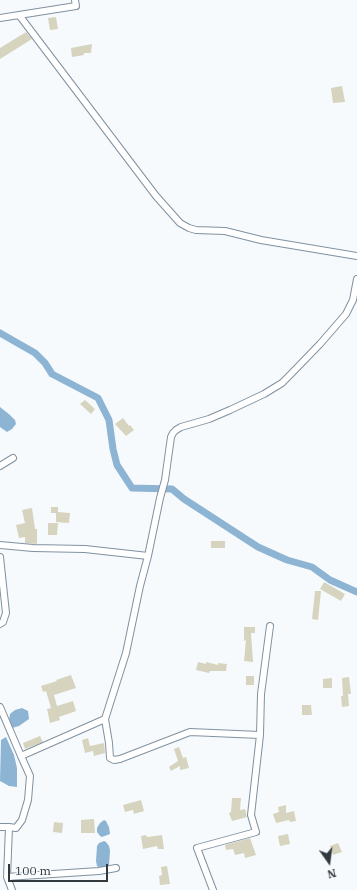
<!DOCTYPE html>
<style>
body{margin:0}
#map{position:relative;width:357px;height:890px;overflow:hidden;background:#f6fafd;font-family:"IBM Plex Serif",serif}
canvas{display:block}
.north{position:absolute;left:309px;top:842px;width:40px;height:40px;-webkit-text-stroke:3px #f6fafd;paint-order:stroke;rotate:166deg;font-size:11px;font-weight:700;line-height:16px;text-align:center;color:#31383e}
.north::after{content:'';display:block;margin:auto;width:14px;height:18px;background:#31383e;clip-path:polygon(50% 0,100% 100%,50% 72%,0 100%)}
.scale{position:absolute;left:8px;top:864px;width:100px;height:18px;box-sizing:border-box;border:2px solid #31383e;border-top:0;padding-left:5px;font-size:12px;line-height:14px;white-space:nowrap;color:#31383e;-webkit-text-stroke:3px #f6fafd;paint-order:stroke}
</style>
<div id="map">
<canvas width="357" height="890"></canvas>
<div class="north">N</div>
<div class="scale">100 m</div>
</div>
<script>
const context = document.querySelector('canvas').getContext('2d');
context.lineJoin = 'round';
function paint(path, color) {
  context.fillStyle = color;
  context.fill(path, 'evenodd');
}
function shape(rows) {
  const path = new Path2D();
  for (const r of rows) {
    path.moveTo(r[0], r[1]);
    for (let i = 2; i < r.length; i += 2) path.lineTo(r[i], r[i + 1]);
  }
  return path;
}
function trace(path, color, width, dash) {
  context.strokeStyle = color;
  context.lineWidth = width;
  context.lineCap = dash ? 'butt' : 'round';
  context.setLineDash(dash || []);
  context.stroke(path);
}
paint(shape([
 [0,407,10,415,15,420,16,424,12,429,7,432,0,427],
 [22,708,28,711,29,719,19,726,12,728,9,720,10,714,15,710],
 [6,737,14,755,17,768,17,787,9,786,0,781,1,740],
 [104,820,106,821,109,827,110,834,102,837,100,836,97,832,97,828,100,823],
 [104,841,106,842,109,846,110,851,109,865,104,868,100,868,97,866,96,861,97,846,99,843]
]), '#8eb4d4');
trace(shape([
 [0,333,35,353,45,363,52,374,98,398,109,420,113,449,117,465,132,488,172,489,184,499,258,547,287,560,312,567,330,580,357,592]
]), '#8eb4d4', 7);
paint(shape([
 [56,17,58,29,50,30,48,18],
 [26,32,32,39,0,59,0,48],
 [92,44,91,53,84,53,84,55,72,57,71,48],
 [342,86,345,102,333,103,331,88],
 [85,400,95,409,91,414,80,404],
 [123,418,129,426,130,425,134,430,126,436,115,424],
 [51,507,58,507,58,512,70,513,69,523,56,522,56,513,51,513],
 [32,508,35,529,37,529,37,544,25,543,25,537,19,538,16,525,25,523,22,510],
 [48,523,58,523,57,535,48,535],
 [211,541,225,541,225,548,211,548],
 [324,582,345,594,341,601,320,589],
 [315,591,321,591,318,620,312,619],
 [244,627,255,627,255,633,251,633,253,662,244,661,246,640,244,641],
 [198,662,206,664,206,662,218,665,218,663,227,664,226,671,210,671,209,673,196,670],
 [71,675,76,688,54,695,57,706,73,701,76,711,59,717,60,720,50,723,47,709,51,708,46,691,43,692,41,686,57,681,56,680],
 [246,676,254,676,254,685,246,685],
 [349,677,351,694,348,694,349,706,342,707,341,696,343,696,342,678],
 [332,678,332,688,323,688,323,679],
 [302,705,311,705,312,715,302,715],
 [40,736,43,742,25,749,23,743],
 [88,738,90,746,104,743,105,753,94,756,93,751,85,753,82,740],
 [179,747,183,758,186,757,189,768,180,770,180,766,171,771,169,767,178,761,174,749],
 [232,798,241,798,240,810,245,809,247,817,232,821,229,813,231,812],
 [141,800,144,811,134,814,133,810,125,812,123,805],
 [286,805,286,813,294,811,296,821,290,822,289,820,276,823,273,814,279,812,278,807],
 [94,819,95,833,81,833,81,820],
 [54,822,63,823,62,833,53,832],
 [288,834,290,844,280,846,278,836],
 [146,835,147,837,162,835,164,849,158,849,157,846,143,849,141,836],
 [250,838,256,855,245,858,244,853,235,855,233,849,226,850,225,845],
 [338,843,342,852,333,855,330,846],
 [167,866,170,884,160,885,159,876,162,875,161,867]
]), '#d6d4be');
const minor = shape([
 [19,15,76,6,75,0],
 [0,18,19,15,156,196,180,223,189,228,196,230,225,231,261,240,357,256],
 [0,466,13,458],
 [0,545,33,548,85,549,148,556],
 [0,557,6,613,3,622,0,624],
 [0,707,21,756],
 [260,735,261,694,270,626],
 [0,827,9,827],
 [7,877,99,871,116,868],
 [12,890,7,877,9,827,16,828,22,820,28,800,30,776,21,756,105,719],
 [213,890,197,848,256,832,251,815,260,735,190,732,120,759,114,760,110,758,109,743,105,719,126,653,140,586,148,556,160,498,165,480,171,437,173,433,176,430,181,427,209,419,230,410,264,394,282,383,289,376,320,344,346,314,353,300,357,279]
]);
trace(minor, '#8091a0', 8);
trace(minor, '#fff', 6);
</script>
